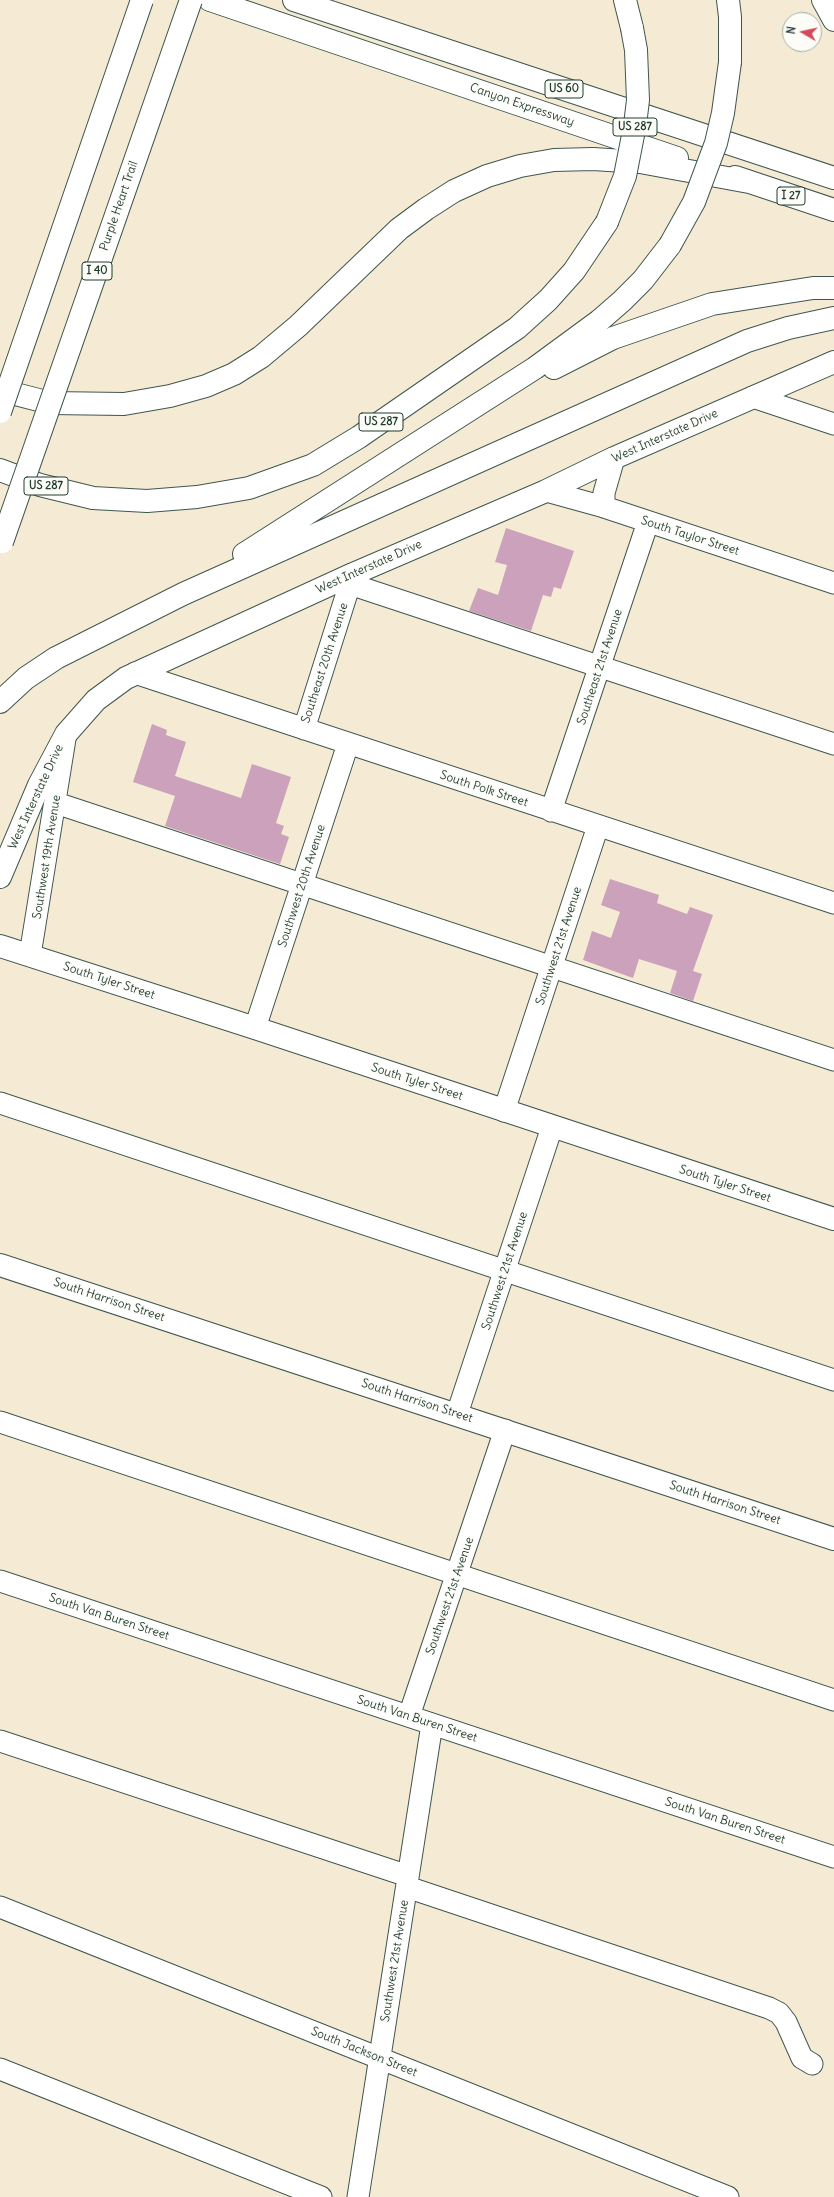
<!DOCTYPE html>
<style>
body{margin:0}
#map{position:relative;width:834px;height:2197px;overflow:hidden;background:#f5ebd5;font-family:Delius,sans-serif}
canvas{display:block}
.north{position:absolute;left:782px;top:12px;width:40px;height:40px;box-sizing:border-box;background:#fdfcf7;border:1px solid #a4b0a9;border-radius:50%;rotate:279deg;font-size:11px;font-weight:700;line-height:16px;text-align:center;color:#1f3d34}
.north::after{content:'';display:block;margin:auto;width:14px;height:18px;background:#d1495b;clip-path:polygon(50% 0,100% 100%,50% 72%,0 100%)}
</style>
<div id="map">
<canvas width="834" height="2197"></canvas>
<div class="north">N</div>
</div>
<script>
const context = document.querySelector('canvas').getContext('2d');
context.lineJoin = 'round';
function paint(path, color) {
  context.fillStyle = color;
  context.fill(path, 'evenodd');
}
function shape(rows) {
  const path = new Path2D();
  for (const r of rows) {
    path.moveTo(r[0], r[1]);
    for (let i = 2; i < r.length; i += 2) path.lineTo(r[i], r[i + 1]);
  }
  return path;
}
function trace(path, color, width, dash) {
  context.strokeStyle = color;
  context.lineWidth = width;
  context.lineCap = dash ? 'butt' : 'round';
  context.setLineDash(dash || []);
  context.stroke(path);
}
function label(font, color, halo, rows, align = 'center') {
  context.font = font + ' Delius,sans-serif';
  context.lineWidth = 3;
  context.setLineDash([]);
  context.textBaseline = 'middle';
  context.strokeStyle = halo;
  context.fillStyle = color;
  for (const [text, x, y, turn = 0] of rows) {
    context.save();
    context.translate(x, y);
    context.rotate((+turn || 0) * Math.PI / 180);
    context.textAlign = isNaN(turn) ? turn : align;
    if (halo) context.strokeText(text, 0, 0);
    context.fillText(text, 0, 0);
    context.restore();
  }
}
paint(shape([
 [506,528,574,551,561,589,554,587,551,597,543,595,531,631,469,611,478,588,498,595,507,565,495,562],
 [152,724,167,730,166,735,186,742,175,776,241,798,252,764,291,777,276,823,284,826,281,834,289,837,280,864,165,826,175,796,133,782],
 [610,879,659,895,657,903,687,914,690,907,713,915,693,971,702,974,693,1001,670,993,677,971,639,959,633,978,583,960,592,931,611,938,620,912,601,905]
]), '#cca1bb');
const minor = shape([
 [753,397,834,424],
 [546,491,604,507,834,583],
 [604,507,604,493,614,458],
 [350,584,834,744],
 [135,673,834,903],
 [304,729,353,574],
 [56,803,834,1060],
 [551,811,648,522],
 [30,955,65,739],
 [255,1028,348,744],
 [0,1103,834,1380],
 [504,1111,598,826],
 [457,1414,552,1127],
 [0,1422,834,1700],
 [0,1581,834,1857],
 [409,1716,505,1430],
 [0,1741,408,1876],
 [407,1887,769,2008,779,2013,786,2022,802,2058,812,2064],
 [0,1907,728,2197],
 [0,2069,321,2197],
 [358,2197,432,1724]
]);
const major = shape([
 [0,877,39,785,66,734,96,700,126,678,353,574,546,491,614,458,834,362],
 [0,946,255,1028,834,1219],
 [0,1265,834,1539]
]);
const highway = shape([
 [210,0,677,158],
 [294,0,834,178],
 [625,0,632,28],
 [728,0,730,17,730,62],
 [823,0,834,20],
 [735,177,834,210],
 [554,368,613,338,712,304,813,288,834,288],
 [0,390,50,403,124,404,170,396,206,386,234,374,261,357,298,326,399,229,426,209,454,191,487,176,520,166,554,160,593,159,640,162,749,182],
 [0,470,40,485,93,498,147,501,197,497,249,488,313,465,359,437,517,328,548,300,574,271,607,222],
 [244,554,535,368,599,321,622,301,643,280,670,245],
 [0,702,26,678,56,658,183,594,747,341,788,328,834,318]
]);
trace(minor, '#3f574c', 23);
trace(major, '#3f574c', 24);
trace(highway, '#3f574c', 24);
trace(minor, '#fff', 21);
trace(major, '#fff', 22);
trace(highway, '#fff', 22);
const highwayBridge = shape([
 [607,222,625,176,635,125,638,100,636,50,632,28],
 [670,245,694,202,716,143,723,113,730,62],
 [0,412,142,0],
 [2,542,191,0]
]);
trace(highwayBridge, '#3f574c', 24, []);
trace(highwayBridge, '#fff', 22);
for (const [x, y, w] of [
 [564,89,38],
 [635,127,44],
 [791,196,28],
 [97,271,30],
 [381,422,44],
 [46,486,44]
]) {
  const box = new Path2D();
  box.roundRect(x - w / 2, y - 9, w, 18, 3);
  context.fillStyle = '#fdfcf7';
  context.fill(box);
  trace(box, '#1f3d34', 1);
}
label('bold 11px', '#1f3d34', null, [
 ["US 60",564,89],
 ["US 287",635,127],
 ["I 27",791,196],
 ["I 40",97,271],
 ["US 287",381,422],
 ["US 287",46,486]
]);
label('12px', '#1f3d34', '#fdfcf7', [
 ["Canyon Expressway",522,105,19],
 ["Purple Heart Trail",119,206,-71],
 ["West Interstate Drive",665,436,-24],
 ["South Taylor Street",690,536,18],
 ["West Interstate Drive",369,567,-24],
 ["Southeast 20th Avenue",325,663,-72],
 ["Southeast 21st Avenue",600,667,-72],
 ["South Polk Street",484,789,18],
 ["West Interstate Drive",36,797,-65],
 ["Southwest 19th Avenue",47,857,-81],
 ["Southwest 20th Avenue",302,886,-72],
 ["Southwest 21st Avenue",559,946,-72],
 ["South Tyler Street",109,981,18],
 ["South Tyler Street",417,1082,18],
 ["South Tyler Street",725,1184,18],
 ["Southwest 21st Avenue",505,1271,-72],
 ["South Harrison Street",109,1300,18],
 ["South Harrison Street",417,1401,18],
 ["South Harrison Street",725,1503,18],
 ["Southwest 21st Avenue",450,1596,-71],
 ["South Van Buren Street",109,1617,18],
 ["South Van Buren Street",417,1719,18],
 ["South Van Buren Street",725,1821,18],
 ["Southwest 21st Avenue",395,1961,-81],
 ["South Jackson Street",364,2052,22]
]);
</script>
